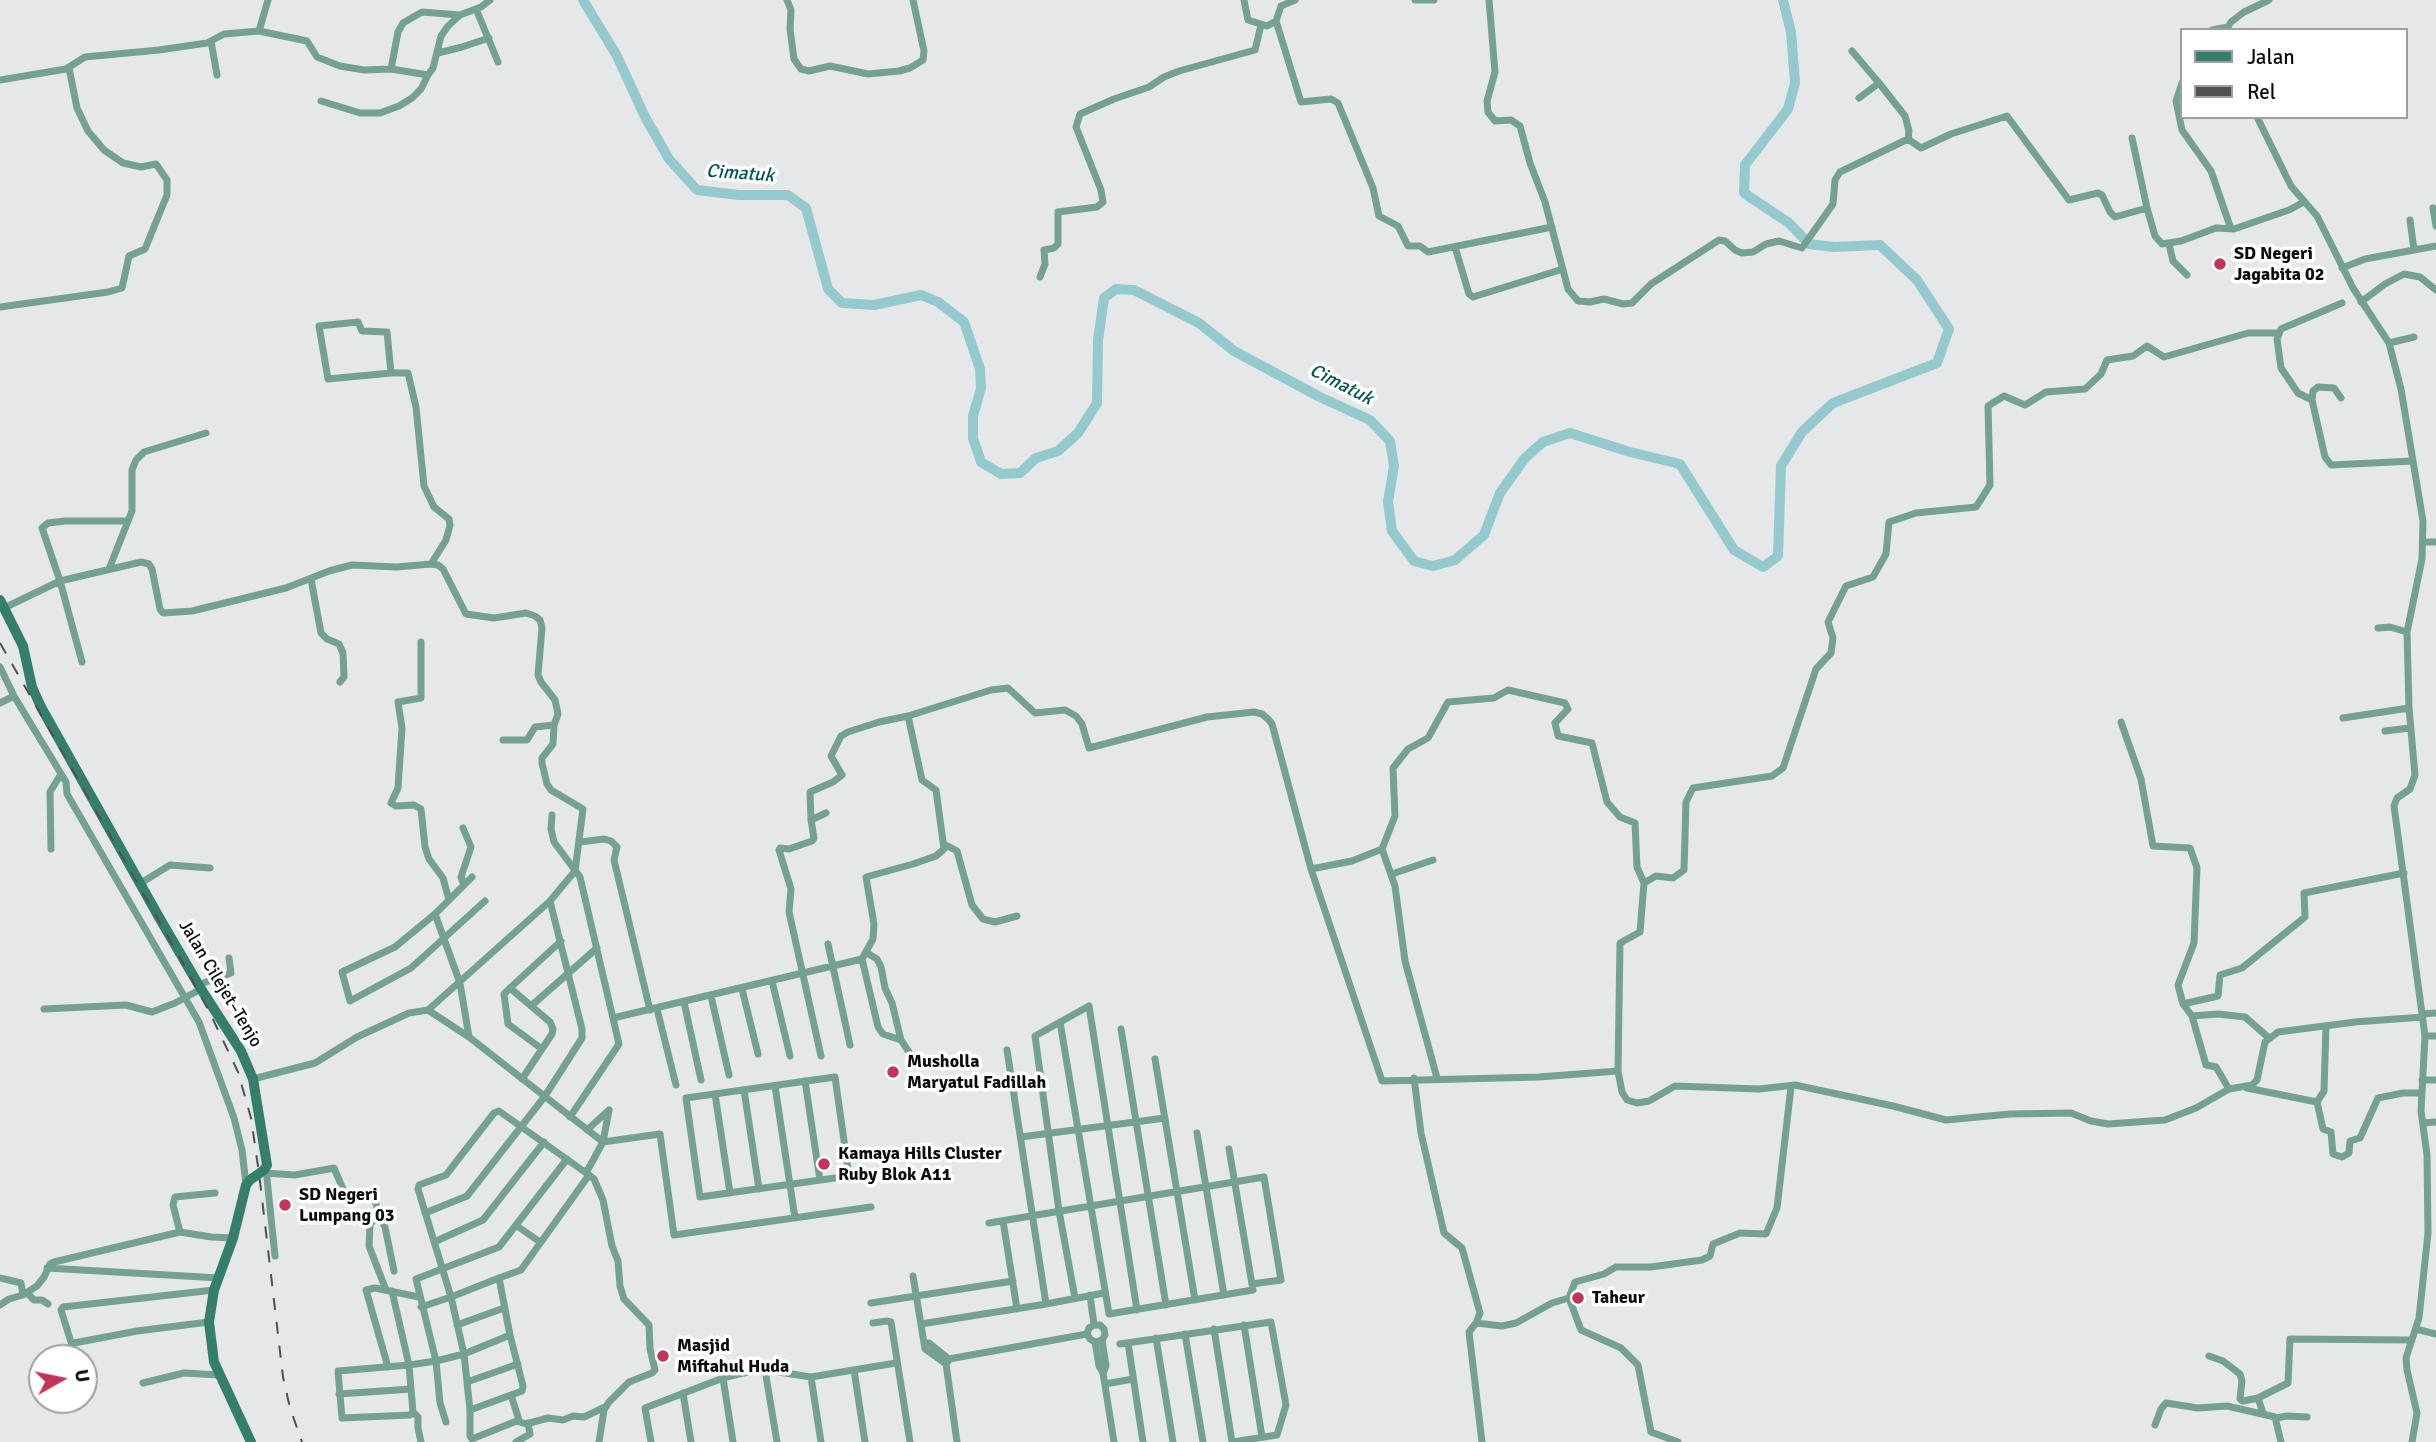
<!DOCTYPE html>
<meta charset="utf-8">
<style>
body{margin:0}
#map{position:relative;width:2436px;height:1442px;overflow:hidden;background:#e6e7e8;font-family:Signika,sans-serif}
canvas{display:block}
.legend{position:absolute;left:2180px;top:28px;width:228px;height:91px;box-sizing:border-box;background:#fff;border:2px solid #9e9e9e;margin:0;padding:9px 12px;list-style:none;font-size:21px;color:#0c0d0d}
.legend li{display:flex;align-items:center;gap:14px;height:35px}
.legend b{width:35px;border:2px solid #9e9e9e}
.north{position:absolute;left:28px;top:1344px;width:70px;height:70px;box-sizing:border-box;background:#fff;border:2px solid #9e9e9e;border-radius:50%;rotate:81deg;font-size:19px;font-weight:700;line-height:28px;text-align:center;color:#0c0d0d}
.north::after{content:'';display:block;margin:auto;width:24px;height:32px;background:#c3345b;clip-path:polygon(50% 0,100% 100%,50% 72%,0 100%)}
</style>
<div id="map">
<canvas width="2436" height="1442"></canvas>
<ul class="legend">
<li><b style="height:9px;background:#357e6c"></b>Jalan</li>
<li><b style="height:9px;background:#4f5051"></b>Rel</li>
</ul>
<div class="north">U</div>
</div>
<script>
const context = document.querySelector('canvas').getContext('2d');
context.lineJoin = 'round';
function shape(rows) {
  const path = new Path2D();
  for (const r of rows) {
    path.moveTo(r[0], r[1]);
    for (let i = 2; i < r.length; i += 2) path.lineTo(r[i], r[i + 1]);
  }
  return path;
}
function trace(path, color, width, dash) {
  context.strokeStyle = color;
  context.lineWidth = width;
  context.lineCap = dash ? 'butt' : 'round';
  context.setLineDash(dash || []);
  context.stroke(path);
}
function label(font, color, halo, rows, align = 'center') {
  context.font = font + ' Signika,sans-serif';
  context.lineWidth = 7;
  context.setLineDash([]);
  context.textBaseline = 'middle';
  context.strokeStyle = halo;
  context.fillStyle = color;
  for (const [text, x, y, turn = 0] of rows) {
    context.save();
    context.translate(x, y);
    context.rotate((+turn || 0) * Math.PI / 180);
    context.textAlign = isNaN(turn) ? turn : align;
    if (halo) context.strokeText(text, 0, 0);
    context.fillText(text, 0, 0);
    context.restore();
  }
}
trace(shape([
 [583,0,617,56,645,117,669,159,697,190,739,195,788,195,806,208,828,289,842,303,874,305,921,295,938,302,964,322,980,369,981,388,973,416,973,438,981,462,1001,474,1020,473,1036,458,1058,451,1078,433,1097,403,1098,340,1104,298,1116,289,1134,290,1199,323,1234,351,1320,397,1370,420,1390,441,1394,466,1388,502,1392,531,1414,561,1433,566,1455,560,1484,535,1500,493,1525,458,1543,442,1570,433,1630,452,1680,464,1734,550,1763,567,1778,556,1781,466,1802,432,1833,403,1937,363,1949,329,1917,280,1880,245,1834,247,1809,244,1789,223,1744,193,1745,165,1788,109,1795,83,1791,32,1783,0]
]), '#94cacd', 10);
trace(shape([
 [787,0,791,10,790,29,794,59,801,69,809,71,830,66,868,74,899,71,910,68,923,60,924,51,913,0],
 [1244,0,1248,20,1267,26,1276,21,1281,6,1295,0],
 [1415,0,1434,0],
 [1489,0,1495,72,1487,101,1488,112,1495,121,1511,120,1520,126,1530,163,1545,202,1568,289,1578,301,1590,302,1604,299,1623,304,1632,303,1651,284,1719,240,1725,241,1735,250,1742,253,1753,252,1766,244,1779,241,1802,248,1833,204,1835,180,1840,172,1908,139,1921,148,1951,134,2007,116,2069,200,2098,193,2102,195,2110,212,2115,217,2147,208,2155,236,2162,244,2181,241,2216,228,2234,229,2289,210,2304,202],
 [476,9,498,62],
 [1276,21,1301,102,1331,99,1338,103,1373,188,1379,216,1398,226,1408,246,1420,246,1428,252,1552,227],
 [2212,30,2228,27],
 [2226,30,2231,22,2244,12,2269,0],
 [259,31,268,0],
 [211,41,217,75],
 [1852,51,1879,83],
 [438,53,462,47,489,38],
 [391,69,398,32,403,23,422,12,460,15],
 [0,80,66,69,85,57,159,50,207,43,224,34,259,31,307,41,317,57,340,66,364,70,391,69,428,75,433,68,441,36,448,26,460,15,481,7,490,0],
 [2182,83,2176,101,2182,130,2211,171,2231,229],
 [1859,98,1879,83,1905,116,1909,131,1908,139],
 [321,101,360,113,380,113,399,106,412,98,421,89,428,75],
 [2257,117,2291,186,2317,216,2353,288,2389,343,2401,389,2423,521,2422,559,2407,632,2409,708,2415,775,2410,789,2397,798,2394,806,2425,1036,2421,1111,2427,1155,2428,1233,2419,1318,2406,1358,2407,1370,2417,1413,2412,1442],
 [2132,138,2147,208],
 [2433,208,2436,226],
 [2410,220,2414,250],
 [2169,244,2173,261,2187,275],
 [1455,247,1469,294,1473,297,1563,269],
 [2342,268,2365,259,2436,246],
 [1040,277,1045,264,1044,250,1054,248,1058,244,1058,212,1097,207,1103,202,1101,190,1076,127,1080,114,1114,99,1149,87,1164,77,1179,71,1255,50,1261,25],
 [2361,302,2385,284,2404,274,2420,277,2436,290],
 [2342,303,2281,329,2277,339,2281,368,2298,393,2312,400,2325,457,2331,465,2413,461],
 [0,307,108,292,122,288,129,256,145,249,167,195,167,180,156,164,141,167,123,163,104,150,88,131,77,108,69,68],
 [2389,343,2414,337],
 [391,373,328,379,319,326,358,322,362,331,387,332,391,373,408,373,416,407,424,486,434,507,449,519,450,525,446,540,431,564],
 [2312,400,2313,391,2318,387,2334,388,2341,398],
 [2423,542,2436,542],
 [109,569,132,511,132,470,136,460,144,452,206,433],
 [311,579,321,633,327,639,339,644,343,653,344,677,340,682],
 [4,608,60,581,141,562,149,564,152,569,160,609,163,613,192,611,286,588,329,571,352,565,397,567,431,564,438,565,443,569,466,614,494,618,526,613,535,616,540,620,542,628,538,675,541,682,555,700,558,714,554,725,553,744,542,758,542,763,547,784,551,790,583,809,575,871,550,901,428,1010,409,1013,357,1037,315,1063,253,1079],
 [2378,628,2390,627,2407,632],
 [421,642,421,698,398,702,402,728,398,788,391,803,396,806,414,805,421,809,425,847,429,859,443,878,449,900],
 [82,662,60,581,42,528,48,523,65,521,128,521],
 [0,667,14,696,66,782,67,794,199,1022,234,1118,242,1150,246,1185],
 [0,703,14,696],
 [2343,718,2409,708],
 [2121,722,2141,779,2153,846,2190,848,2197,868,2194,943,2178,985,2183,1004,2192,1016,2206,1065,2216,1067,2229,1089],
 [2385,731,2410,728],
 [503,740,527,740,535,727,554,725],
 [552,815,551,829,554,842,580,877,619,1044,570,1117],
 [811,820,810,792,833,782,842,775,831,756,841,736,848,732,879,722,908,716],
 [463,828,471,847,461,877,464,885],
 [580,842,604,839,611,841,617,847,614,860,650,1010],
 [944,844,957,851,972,905,983,919,995,922,1017,916],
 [51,849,50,792,61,774],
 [1311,869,1352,861,1382,849],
 [1392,874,1433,860],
 [472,877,435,914,395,947,342,972,350,1001,411,968,485,901],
 [141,883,170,865,210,868],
 [435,914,460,983,469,1037],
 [828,944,850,1045],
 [867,953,877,959,881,967,885,988,892,1003,901,1040],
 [862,959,878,1027,883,1034,901,1040,909,1052],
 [772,981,790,1056],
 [198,985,231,973,229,958],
 [510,988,504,994,508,1024,542,1049],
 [742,989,758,1054],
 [711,996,729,1075],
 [684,1002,701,1080],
 [2183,1004,2218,996,2220,975,2242,968,2305,917,2304,893,2404,873],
 [531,1006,597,948],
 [44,1009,126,1005,152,1012,175,1003,201,989],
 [657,1009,676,1085],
 [428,1010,469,1037,603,1142,586,1173],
 [2422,1014,2436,1013],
 [2192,1016,2218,1014,2245,1017,2269,1038],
 [613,1018,862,959,873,939,874,924,866,877,913,864,936,856,944,849,936,790,922,780,908,716,991,690,1008,688,1035,713,1065,710,1076,716,1082,724,1089,748,1207,717,1254,712,1262,714,1268,719,1272,724,1311,869,1382,1081,1539,1077,1618,1071,1622,1092,1627,1100,1637,1103,1649,1101,1675,1086,1759,1089,1795,1085,1893,1106,1946,1120,2010,1114,2071,1113,2091,1121,2108,1124,2165,1120,2196,1108,2229,1089,2252,1085,2257,1080,2265,1042,2278,1032,2355,1022,2423,1017],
 [1060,1022,1109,1314,1253,1290,1229,1149],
 [1121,1029,1166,1305],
 [2425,1036,2436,1036],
 [1007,1050,1046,1304,1104,1293],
 [821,1056,789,912,791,889,779,850,780,848,789,849,812,841,814,838,811,820,826,813],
 [1155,1059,1195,1300],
 [1618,1071,1620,943,1640,932,1644,883,1656,876,1673,878,1684,870,1686,802,1693,788,1772,776,1783,768,1816,669,1831,653,1833,638,1828,622,1846,586,1873,577,1886,554,1889,522,1916,513,1976,507,1990,485,1988,406,2004,396,2025,405,2046,392,2085,389,2101,374,2107,360,2133,356,2147,346,2164,357,2248,333,2278,333],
 [835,1077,849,1176,700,1197,686,1098,835,1077],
 [1414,1078,1421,1133,1444,1233,1462,1248,1480,1313,1476,1323,1469,1332,1482,1442],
 [1437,1078,1405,961,1395,886,1382,849,1395,816,1393,768,1408,749,1428,738,1448,702,1494,698,1508,690,1565,703,1568,709,1555,723,1558,736,1592,743,1607,802,1620,817,1635,823,1637,867,1644,883],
 [522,1079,552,1034,553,1029,550,1022,510,988,561,941],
 [2422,1080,2436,1080],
 [805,1081,820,1180],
 [775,1086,795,1218],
 [2247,1088,2317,1102,2324,1091,2326,1026],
 [744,1090,759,1189],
 [715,1094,730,1193],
 [2317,1102,2323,1129,2331,1132,2333,1154,2342,1157,2349,1153,2350,1141,2360,1138,2378,1098,2403,1093,2421,1093],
 [609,1110,603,1142,660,1134,674,1235,871,1207],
 [2423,1123,2436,1122],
 [587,1130,609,1110],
 [1197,1133,1224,1295],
 [1021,1137,1165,1118],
 [266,1169,275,1256],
 [265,1173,295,1175,334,1168,346,1196,362,1193,371,1196,375,1200,379,1216,385,1227,394,1271],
 [589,1175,594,1179,603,1200,612,1246,618,1261,620,1286,624,1299,649,1325,650,1349,655,1370,652,1373,629,1382,609,1402,604,1410,599,1442],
 [425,1213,467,1196,545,1096,582,1038,582,1029,550,901],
 [379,1216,370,1224,369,1246,386,1290],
 [1003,1221,1017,1309],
 [989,1223,1264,1177,1281,1280,1252,1284],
 [517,1226,540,1242],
 [180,1232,173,1205,175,1197,215,1193],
 [434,1242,483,1220,544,1142],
 [47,1268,219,1278],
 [913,1276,925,1349,946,1364],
 [0,1278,21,1283,23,1295],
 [392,1291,409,1365,413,1412,410,1415,342,1418,338,1371,409,1365,436,1361,464,1354,510,1335],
 [27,1293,34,1300,42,1300,48,1304],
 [1090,1295,1094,1325],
 [1075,1298,1059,1211,1035,1036,1089,1006,1137,1310],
 [871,1303,1013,1281],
 [0,1305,9,1299,23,1295,37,1286,44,1277,50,1264,54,1262,180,1232,211,1237,233,1238],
 [421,1307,451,1297,499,1278,521,1270,589,1175,499,1111,494,1113,446,1175,419,1185,418,1189,451,1297,464,1354,470,1410,470,1436,472,1439,519,1420,511,1395,522,1391,523,1386,510,1335,499,1278],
 [209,1322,137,1331,74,1343,71,1342,61,1310,63,1307,214,1290],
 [873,1323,887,1321,891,1322,910,1442],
 [1476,1323,1502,1326,1516,1323,1552,1303,1569,1298],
 [921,1324,1046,1304],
 [457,1325,504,1308],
 [1244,1325,1262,1437],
 [1214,1329,1232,1442],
 [2416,1329,2436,1334],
 [1185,1334,1203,1442],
 [1156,1338,1173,1442],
 [1102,1340,1095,1342,1090,1339,1087,1334,1089,1328,1094,1325,1100,1325,1104,1329,1105,1335,1102,1340,1106,1366,1103,1373,1114,1442],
 [1095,1342,1099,1366,1103,1373],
 [924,1343,929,1343,949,1359,1087,1334],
 [1128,1343,1143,1442],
 [1120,1344,1271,1322,1286,1405,1277,1435,1233,1442],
 [2209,1356,2223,1361,2240,1374,2242,1381,2240,1399,2243,1401,2258,1398,2263,1413],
 [949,1360,946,1364,957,1442],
 [388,1367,366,1290,375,1288,419,1297],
 [765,1370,777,1442],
 [854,1370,865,1442],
 [811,1377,821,1442],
 [723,1378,733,1442],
 [467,1382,518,1364],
 [143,1383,184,1373,219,1375],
 [1105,1384,1133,1379],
 [683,1393,691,1442],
 [339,1394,411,1389],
 [2258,1398,2288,1383,2290,1339,2411,1340],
 [470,1410,511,1395],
 [413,1412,418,1417,418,1428,421,1442],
 [2276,1418,2287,1416,2307,1417],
 [517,1421,526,1424,548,1418,563,1420,573,1416,584,1417,605,1407],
 [446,1422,440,1403,436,1361,416,1279,499,1247,567,1159],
 [2155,1425,2161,1409,2166,1403,2198,1408,2227,1406,2275,1417,2281,1442],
 [516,1442,530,1434,528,1423],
 [651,1442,645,1408,723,1378,759,1369,811,1377,896,1363],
 [1678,1442,1651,1432,1638,1365,1621,1348,1581,1330,1569,1298,1575,1282,1604,1274,1616,1267,1651,1267,1702,1260,1710,1256,1713,1244,1740,1233,1766,1234,1777,1208,1791,1087]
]), '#74a194', 7);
trace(shape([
 [0,600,23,646,32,687,41,707,160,919,201,989,241,1051,253,1079,267,1165,264,1170,250,1180,246,1185,233,1238,214,1290,209,1322,214,1362,251,1442]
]), '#357e6c', 10);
trace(shape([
 [0,643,179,956,210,1013,238,1072,251,1118,259,1173,283,1377,290,1408,302,1442]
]), '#4f5051', 2, [12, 12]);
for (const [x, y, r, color] of [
 [2220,264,7,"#c3345b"],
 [893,1072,7,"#c3345b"],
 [824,1164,7,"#c3345b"],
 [285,1205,7,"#c3345b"],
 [1578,1298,7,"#c3345b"],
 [663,1356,7,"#c3345b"]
]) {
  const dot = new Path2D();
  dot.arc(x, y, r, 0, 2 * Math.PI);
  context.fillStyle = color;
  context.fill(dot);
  trace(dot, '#fff', 2.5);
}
label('bold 18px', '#0c0d0d', '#fff', [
 ["SD Negeri",2234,254],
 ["Jagabita 02",2234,275],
 ["Musholla",907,1062],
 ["Maryatul Fadillah",907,1083],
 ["Kamaya Hills Cluster",838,1154],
 ["Ruby Blok A11",838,1175],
 ["SD Negeri",299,1195],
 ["Lumpang 03",299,1216],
 ["Taheur",1592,1298],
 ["Masjid",677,1346],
 ["Miftahul Huda",677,1367]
], 'left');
label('18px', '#0c0d0d', '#fff', [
 ["Jalan Cilejet–Tenjo",220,984,59]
]);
label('italic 19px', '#035559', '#fff', [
 ["Cimatuk",740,174,4],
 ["Cimatuk",1341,385,27]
]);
</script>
